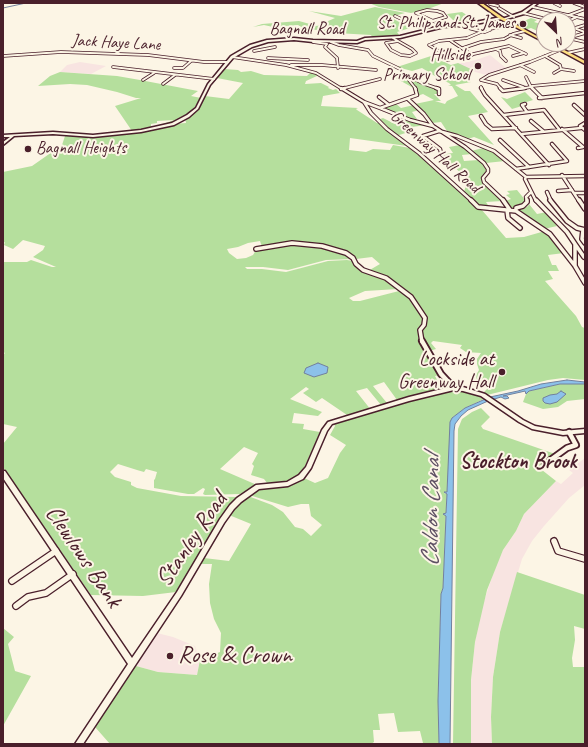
<!DOCTYPE html>
<style>
body{margin:0}
#map{position:relative;width:588px;height:747px;overflow:hidden;background:#fcf5e5;font-family:Caveat,sans-serif}
canvas{display:block}
.frame{position:absolute;inset:0;border:4px solid #4a1f2b;pointer-events:none}
.north{position:absolute;left:536px;top:12px;width:40px;height:40px;box-sizing:border-box;background:#fcf5e5;border:1px solid #b59f9b;border-radius:50%;rotate:155deg;font-size:11px;font-weight:700;line-height:16px;text-align:center;color:#4a1f2b}
.north::after{content:'';display:block;margin:auto;width:14px;height:18px;background:#4a1f2b;clip-path:polygon(50% 0,100% 100%,50% 72%,0 100%)}
</style>
<div id="map">
<canvas width="588" height="747"></canvas>
<div class="frame"></div>
<div class="north">N</div>
</div>
<script>
const context = document.querySelector('canvas').getContext('2d');
context.lineJoin = 'round';
function paint(path, color) {
  context.fillStyle = color;
  context.fill(path, 'evenodd');
}
function shape(rows) {
  const path = new Path2D();
  for (const r of rows) {
    path.moveTo(r[0], r[1]);
    for (let i = 2; i < r.length; i += 2) path.lineTo(r[i], r[i + 1]);
  }
  return path;
}
function trace(path, color, width, dash) {
  context.strokeStyle = color;
  context.lineWidth = width;
  context.lineCap = dash ? 'butt' : 'round';
  context.setLineDash(dash || []);
  context.stroke(path);
}
function label(font, color, halo, rows, align = 'center') {
  context.font = font + ' Caveat,sans-serif';
  context.lineWidth = 4;
  context.setLineDash([]);
  context.textBaseline = 'middle';
  context.strokeStyle = halo;
  context.fillStyle = color;
  for (const [text, x, y, turn = 0] of rows) {
    context.save();
    context.translate(x, y);
    context.rotate((+turn || 0) * Math.PI / 180);
    context.textAlign = isNaN(turn) ? turn : align;
    if (halo) context.strokeText(text, 0, 0);
    context.fillText(text, 0, 0);
    context.restore();
  }
}
paint(shape([
 [490,55,506,68,486,75,472,71,467,80,451,65,476,60],
 [80,62,106,66,91,74,60,72,67,65],
 [585,458,585,485,569,498,544,526,532,541,522,559,500,632,493,677,491,717,492,744,471,744,471,680,475,642,480,613,495,568,503,550,516,531,524,514,556,481,561,484,573,473,569,470],
 [157,633,173,637,195,646,200,660,197,675,158,672,136,666]
]), '#f8e4e1');
paint(shape([
 [369,3,444,3,428,9,411,13,379,7],
 [375,7,405,13,390,17,410,28,397,32,400,36,373,38,371,35,336,33,303,28,298,25,273,27,264,25,253,27,262,24,299,21,317,26,335,18,309,11,341,16],
 [462,12,473,19,464,21,454,21,447,14],
 [531,18,537,20,534,22,544,25,544,34,531,28,524,30,515,25],
 [431,56,451,65,458,63,473,70,467,80,471,82,455,85,465,91,470,91,488,112,468,116,494,145,474,137,468,139,447,131,441,122,432,123,415,104,434,100,423,94,417,96,418,93,417,90,392,76,390,72,400,76,408,74,413,77,413,79,438,89,438,94,434,94,441,101,435,101,445,104,447,101,458,96,452,86,448,86,451,85,449,83,438,78,422,68,412,71,397,67],
 [224,69,238,70,241,72,251,71,264,75,307,76,311,72,319,75,306,81,305,84,321,83,329,87,328,88,333,90,336,89,340,93,323,96,321,106,358,108,356,109,357,110,377,123,380,123,388,131,407,146,350,138,349,150,366,152,373,149,390,150,393,145,410,148,481,209,506,238,524,237,545,231,564,253,548,255,552,265,556,265,559,271,548,271,553,279,545,281,576,316,582,327,585,328,585,380,563,378,548,380,487,395,483,393,490,386,483,380,477,382,476,375,479,370,477,364,477,359,481,353,466,352,460,348,462,345,433,341,431,343,436,349,429,351,423,340,422,334,426,318,425,314,420,310,413,300,386,277,368,271,380,264,372,257,356,259,353,255,346,251,315,243,298,242,262,247,260,241,248,243,238,247,227,249,229,253,237,259,246,258,253,255,256,250,291,244,329,249,348,256,353,259,326,260,288,270,263,267,245,267,247,269,262,269,286,272,328,261,347,260,353,261,360,268,385,280,398,289,365,291,349,298,353,301,360,301,399,291,410,299,423,317,423,325,419,331,420,341,441,375,435,376,442,389,397,400,384,382,373,386,387,403,381,405,367,388,356,391,371,410,347,415,322,398,316,402,303,393,309,389,306,387,290,399,322,412,318,416,294,413,292,423,304,424,303,429,320,432,301,475,289,481,267,483,264,479,251,475,254,466,252,464,258,453,244,447,220,469,257,485,240,494,205,495,203,494,205,489,203,488,194,494,188,494,154,488,154,480,155,479,157,472,146,469,144,472,137,470,118,464,110,472,115,477,131,482,131,485,137,488,181,496,237,497,219,521,176,592,143,596,91,595,3,467,3,444,17,427,3,424,3,355,5,353,3,352,3,262,27,262,31,260,52,267,56,267,33,257,43,250,45,246,23,240,13,249,4,245,5,242,3,243,3,172,32,166,62,145,65,136,93,136,131,133,152,130,173,124,186,123,185,118,198,108,205,96,229,99,243,83,217,78],
 [60,72,117,76,140,80,198,91,191,96,201,98,192,111,177,120,169,124,157,126,174,120,157,121,157,123,151,124,151,127,132,131,115,106,141,98,136,98,117,92,87,85,70,84,38,86,50,76],
 [525,92,533,100,520,104,522,106,512,109,501,97,507,99],
 [395,103,401,108,414,105,419,110,412,112,417,119,413,120,383,108],
 [383,118,395,124,410,120,426,125,412,127,412,131,396,136,380,119],
 [460,145,472,154,462,155,464,161,479,160,483,164,486,169,486,173,482,176,483,181,486,187,502,201,486,202,490,208,481,208,464,192,467,182,466,178,447,160,444,154,453,153,449,147],
 [483,148,495,152,505,161,486,163,471,151],
 [517,190,526,201,515,209,512,209,505,201,511,199,506,195,510,194,507,191],
 [529,204,537,214,547,212,557,226,544,229,518,211,528,206],
 [574,383,585,384,585,399,567,401,558,407,543,409,523,402,526,394,529,391,560,384],
 [453,390,468,392,479,396,484,399,465,408,452,418,447,492,444,492,444,493,447,494,446,513,444,515,446,515,443,588,441,594,438,701,439,744,423,743,420,731,398,732,394,713,378,714,380,730,373,730,374,742,371,744,110,744,95,727,136,666,158,672,197,675,200,660,220,652,221,633,214,619,210,603,209,584,212,564,200,564,204,558,229,561,251,524,229,515,242,500,248,496,272,505,283,512,295,527,303,529,311,536,322,525,311,516,309,504,301,504,288,507,249,495,252,491,262,487,290,485,304,478,315,483,328,478,340,453,346,445,330,435,335,426,334,424,392,406],
 [481,408,490,417,481,426,483,429,561,456,542,470,556,481,524,514,516,531,503,550,487,590,475,642,471,680,471,744,453,744,458,429,462,419,472,412],
 [517,572,585,595,585,629,574,626,575,640,572,658,573,667,585,667,585,744,492,744,491,717,493,677,500,632],
 [3,628,14,637,8,644,15,671,31,676,3,726]
]), '#b5df9d');
const water = shape([
 [318,363,328,367,327,373,314,377,304,373,306,368,318,363],
 [567,380,585,382,585,384,560,384,529,391,526,394,525,391,521,392,503,396,507,396,509,398,505,399,501,397,488,401,468,410,461,416,455,424,454,431,450,744,439,744,438,701,441,594,443,588,446,516,443,514,446,513,447,494,444,492,447,492,450,422,452,418,465,408,490,397,518,391,541,384,567,380],
 [561,391,566,394,557,402,550,404,545,403,543,401,543,398,550,395,557,394,561,391]
]);
paint(water, '#8cc1ea');
trace(water, '#72809e', 1);
trace(shape([
 [3,8,26,3]
]), '#72809e', 1);
const minorFar4 = shape([
 [554,3,560,6],
 [574,3,585,7],
 [490,4,498,6],
 [533,7,585,19],
 [499,8,514,17],
 [416,13,444,26],
 [523,13,550,20],
 [569,15,585,9],
 [395,16,425,30],
 [568,21,577,17],
 [457,25,480,31],
 [415,26,446,17,443,13,437,11,427,10,416,13],
 [568,26,585,32],
 [575,28,585,25],
 [484,29,488,29,490,30,485,32,480,31,484,29],
 [489,29,513,25],
 [510,35,521,38],
 [393,38,398,41],
 [568,38,585,42],
 [568,38,585,33],
 [398,41,412,49,416,53,410,56,401,55,391,50,386,43,398,41],
 [451,41,472,55],
 [313,42,327,44,325,47,337,58,338,68],
 [331,42,339,45,368,50,373,56,400,69,416,89],
 [463,48,481,42,504,39,513,34,525,31],
 [496,49,500,51,501,56,506,61],
 [254,51,275,47],
 [442,53,429,45,439,41,467,38,481,32],
 [567,53,585,49],
 [3,56,61,52,148,55,204,62,228,62],
 [513,56,524,53],
 [545,56,560,65,561,69,554,73],
 [232,57,286,65,316,73,342,89],
 [268,58,308,60],
 [447,60,509,46,526,54],
 [291,65,322,65,376,70],
 [520,65,534,72],
 [113,67,214,79],
 [174,68,183,68,191,61],
 [561,69,574,71],
 [407,75,422,83,439,89],
 [526,77,531,87],
 [143,80,154,73],
 [481,80,489,75,530,62,560,50],
 [481,80,497,84,501,89],
 [503,80,523,87],
 [163,84,175,75],
 [532,86,585,81],
 [481,87,482,89],
 [531,87,533,89],
 [341,89,380,79],
 [519,89,531,87]
]);
const minorFar3 = shape([
 [341,88,364,102,380,108,417,95,415,88],
 [436,88,439,89,439,94],
 [481,88,485,95,549,165],
 [500,88,503,91,525,88],
 [532,88,542,98],
 [341,89,345,88],
 [379,97,388,104],
 [539,98,585,93],
 [408,99,424,114,433,126,465,147,484,163,488,169,488,172,483,178,484,182,504,201],
 [364,102,371,113,387,129,419,153,472,201],
 [525,104,522,105,527,112],
 [574,105,585,115],
 [380,108,410,120,433,126],
 [504,115,544,110,559,129],
 [481,116,486,124,492,129,516,128],
 [531,121,543,131],
 [585,123,580,126,585,130],
 [562,129,583,147,578,148],
 [522,134,581,128],
 [500,140,529,167],
 [442,156,440,149,423,136,439,131,457,136,494,151,526,177],
 [516,169,567,161,552,144],
 [562,175,579,201],
 [526,177,525,179,536,201],
 [526,177,585,176],
 [558,191,572,190],
 [547,192,551,201],
 [574,193,585,193],
 [527,201,526,197,531,192]
]);
const minorFar2 = shape([
 [471,200,478,207,516,211,550,234,575,266,585,283],
 [503,200,510,210],
 [536,200,567,232,575,244,575,266],
 [550,200,567,221,577,228,585,230],
 [579,200,585,209],
 [507,210,508,218,520,228],
 [516,211,516,208,523,206,527,202,527,200],
 [583,230,582,239,585,243],
 [575,244,584,257],
 [256,249,292,243,322,246,346,253,353,258,356,264,363,270,386,278,411,297,425,318,424,325,420,330,422,342]
]);
const minorFar1 = shape([
 [422,341,441,374,454,388],
 [545,464,567,448,576,445,569,432]
]);
const minor = shape([
 [554,541,558,551,585,559],
 [12,581,56,551],
 [16,606,28,597,46,593,73,574]
]);
const tertiary = shape([
 [535,3,538,3,524,14,503,20,502,19,522,12,535,3],
 [501,17,502,19,470,25,444,27,400,38,365,40,357,43,313,42,294,40,268,42,252,47,233,58,210,85,198,109,189,117,174,125,141,132,93,137,53,134,14,136,3,145,3,142,10,137,3,137,3,135,53,132,93,135,141,130,172,123,187,115,196,108,208,84,231,56,250,45,267,40,294,38,313,40,357,41,365,38,400,36,444,25,470,23,501,17],
 [454,386,463,387,485,394,523,420,535,426,563,431,585,429,585,433,563,435,532,429,519,422,481,396,463,391,454,390,409,401,332,424,327,431,311,468,303,479,288,486,259,489,241,502,234,509,224,523,181,596,83,744,75,744,128,664,3,478,3,471,5,471,132,658,177,592,220,519,230,505,237,498,256,485,287,482,299,475,306,467,322,430,328,422,409,397,454,386]
]);
const primary = shape([
 [478,3,482,3,502,17,544,40,544,42,500,19,478,3],
 [548,44,553,44,585,61,585,64,548,44]
]);
trace(minorFar4, '#4a1f2b', 3.5);
trace(minorFar3, '#4a1f2b', 4.5);
trace(minorFar2, '#4a1f2b', 6);
trace(minorFar1, '#4a1f2b', 8);
trace(minor, '#4a1f2b', 8);
trace(tertiary, '#4a1f2b', 3);
trace(primary, '#4a1f2b', 3);
trace(minorFar4, '#fcf5e5', 2);
trace(minorFar3, '#fcf5e5', 2.5);
trace(minorFar2, '#fcf5e5', 3.5);
trace(minorFar1, '#fcf5e5', 4.5);
trace(minor, '#fcf5e5', 5.5);
paint(tertiary, '#fcf5e5');
paint(primary, '#fedf80');
for (const [x, y, r, color] of [
 [523,24,4,"#4a1f2b"],
 [478,66,4,"#4a1f2b"],
 [28,149,4,"#4a1f2b"],
 [502,372,4,"#4a1f2b"],
 [170,656,4,"#4a1f2b"]
]) {
  const dot = new Path2D();
  dot.arc(x, y, r, 0, 2 * Math.PI);
  context.fillStyle = color;
  context.fill(dot);
  trace(dot, '#fcf5e5', 1.5);
}
label('17px', '#4a1f2b', '#fcf5e5', [
 ["St. Philip and St. James",515,24],
 ["Hillside",470,56],
 ["Primary School",470,76],
 ["Bagnall Heights",36,149,"left"]
], 'right');
label('17px', '#4a1f2b', '#fcf5e5', [
 ["Bagnall Road",307,30],
 ["Jack Haye Lane",116,43,3],
 ["Greenway Hall Road",435,152,42]
]);
label('20px', '#4a1f2b', '#fcf5e5', [
 ["Lockside at",494,360],
 ["Greenway Hall",494,383]
], 'right');
label('bold 22px', '#4a1f2b', '#fcf5e5', [
 ["Stockton Brook",518,462]
]);
label('24px', '#4a1f2b', '#fcf5e5', [
 ["Stanley Road",192,540,-56],
 ["Clewlows Bank",83,557,56]
]);
label('24px', '#4a1f2b', '#fcf5e5', [
 ["Rose & Crown",178,656]
], 'left');
label('italic 25px', '#5e5064', '#fcf5e5', [
 ["Caldon Canal",432,511,-89]
]);
</script>
